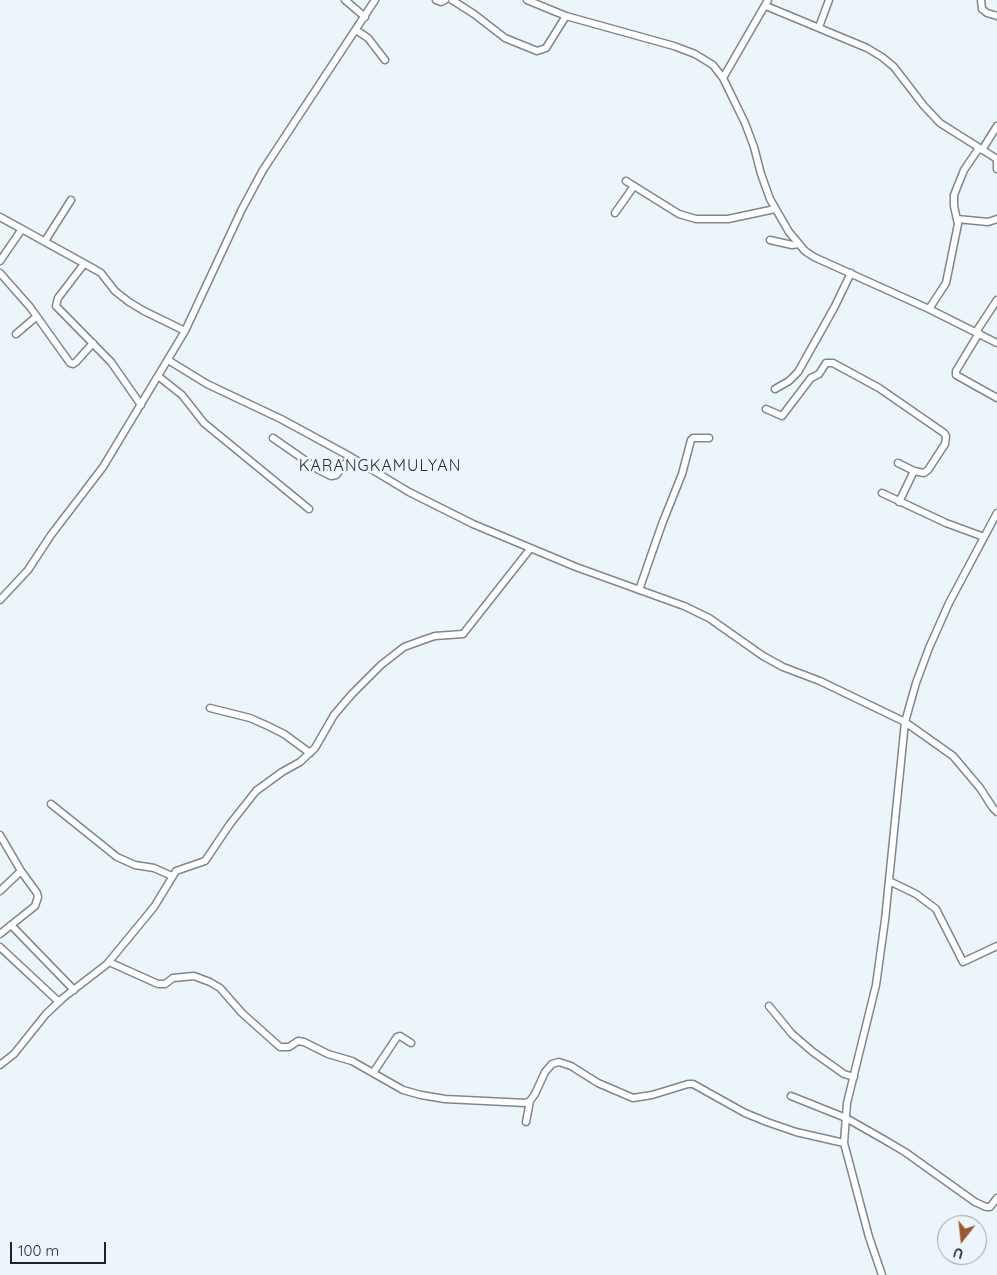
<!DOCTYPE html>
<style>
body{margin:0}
#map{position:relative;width:997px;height:1275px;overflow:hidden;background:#ecf5fa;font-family:Quicksand,sans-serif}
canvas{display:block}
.north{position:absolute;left:937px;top:1215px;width:50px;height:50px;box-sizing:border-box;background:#ecf5fa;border:1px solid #9aa1a4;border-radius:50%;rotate:196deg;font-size:14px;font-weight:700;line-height:20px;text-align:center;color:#1f2324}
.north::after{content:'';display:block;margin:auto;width:18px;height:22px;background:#9c572b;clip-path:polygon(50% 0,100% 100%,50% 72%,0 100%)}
.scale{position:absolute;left:10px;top:1242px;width:96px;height:22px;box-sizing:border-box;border:2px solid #1f2324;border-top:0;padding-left:6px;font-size:15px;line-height:18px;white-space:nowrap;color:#1f2324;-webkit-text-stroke:4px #ecf5fa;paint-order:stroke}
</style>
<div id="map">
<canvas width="997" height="1275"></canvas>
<div class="north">U</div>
<div class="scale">100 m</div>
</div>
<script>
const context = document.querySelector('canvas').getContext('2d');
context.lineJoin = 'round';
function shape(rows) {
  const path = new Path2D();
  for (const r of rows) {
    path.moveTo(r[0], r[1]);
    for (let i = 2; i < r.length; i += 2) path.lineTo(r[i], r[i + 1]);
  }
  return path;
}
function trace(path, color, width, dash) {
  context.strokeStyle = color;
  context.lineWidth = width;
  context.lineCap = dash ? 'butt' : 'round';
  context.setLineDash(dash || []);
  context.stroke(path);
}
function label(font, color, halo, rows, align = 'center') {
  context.font = font + ' Quicksand,sans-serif';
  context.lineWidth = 5;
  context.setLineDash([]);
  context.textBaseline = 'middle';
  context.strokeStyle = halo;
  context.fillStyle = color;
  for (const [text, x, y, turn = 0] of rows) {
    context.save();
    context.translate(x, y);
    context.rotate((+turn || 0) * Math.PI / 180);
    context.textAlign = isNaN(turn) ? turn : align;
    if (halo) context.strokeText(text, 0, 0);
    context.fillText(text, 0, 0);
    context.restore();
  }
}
const minor = shape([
 [345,0,365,17],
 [436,0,441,2,445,0],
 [452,0,474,14,505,38,537,51,546,48,566,16],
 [527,0,566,16,674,46,695,54,713,65,723,78],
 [768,0,723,78,745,123,754,147,761,174,770,199,789,232,805,251,814,257,929,309,997,343],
 [981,0,982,9,987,13,997,16],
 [766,6,867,48,882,57,894,67,924,106,940,123,997,159],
 [819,27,829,0],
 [356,30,368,38,385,60],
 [982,150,997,126],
 [997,161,997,169],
 [626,181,679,214,696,219,728,219,775,209],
 [615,213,634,186],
 [0,217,96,270,101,273,115,291,129,302,144,311,185,331],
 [957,219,988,222,997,219],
 [770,240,792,245,799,244],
 [45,241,71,200],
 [0,261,22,229],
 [84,264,58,298,56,306,111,362,141,405],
 [0,273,30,307,70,363,73,364,76,362,93,343],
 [929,309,946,283,958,224,954,206,954,195,964,170,979,148],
 [976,332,997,300],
 [979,333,956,371,956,375,997,398],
 [16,334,36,317],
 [168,360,207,384,281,419,351,457,409,492,473,524,576,567,684,606,709,618,763,656,783,667,820,681,905,722,953,756,980,788,993,808,997,812],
 [158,376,182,395,204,423,309,509],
 [775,389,789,381,798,372,834,308,851,273],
 [766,409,782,416,811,378,819,374,826,363,833,363,879,388,944,433,946,436,945,444,928,470,924,473,914,471],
 [273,438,319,470,331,476,336,475,351,457],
 [898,463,914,471,899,502],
 [882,493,946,523,984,537],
 [639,590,662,524,682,474,691,440,693,438,709,438],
 [0,600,28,570,51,535,103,467,185,331,242,209,263,170,375,0],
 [210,708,250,718,268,726,284,734,310,753],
 [51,804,117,857,135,865,154,868,172,876],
 [0,835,21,871,37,893,38,897,35,906,0,934],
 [889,881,916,894,936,909,963,962,997,946],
 [0,891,21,871],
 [11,925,74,990],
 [0,947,59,1002],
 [109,962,158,984,165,984,173,978,194,976,210,982,220,988,242,1013,280,1047,289,1047,298,1041,304,1042,328,1054,352,1061,403,1090,421,1095,445,1099,526,1103,530,1101,535,1094,545,1072,552,1064,559,1062,571,1066,598,1083,633,1098,652,1095,688,1084,693,1084,745,1113,767,1122,796,1132,844,1143],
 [769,1006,792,1034,813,1052,844,1074,854,1077],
 [0,1065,14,1054,46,1014,63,998,107,964,154,907,176,871,205,861,230,824,256,791,282,772,300,762,315,748,334,715,352,694,381,665,404,647,426,639,435,636,463,634,530,549],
 [373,1073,397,1037,400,1036,411,1043],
 [791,1096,846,1118,883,1139,905,1152,975,1202,986,1207,990,1207,997,1198],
 [526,1122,530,1101],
 [882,1275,869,1237,844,1143,847,1103,876,985,885,920,905,722,916,683,929,648,949,603,997,513]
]);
trace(minor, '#7f878c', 9);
trace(minor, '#fff', 6);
context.letterSpacing = '1px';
label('16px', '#282e32', '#ecf5fa', [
 ["KARANGKAMULYAN",380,466]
]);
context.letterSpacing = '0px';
</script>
